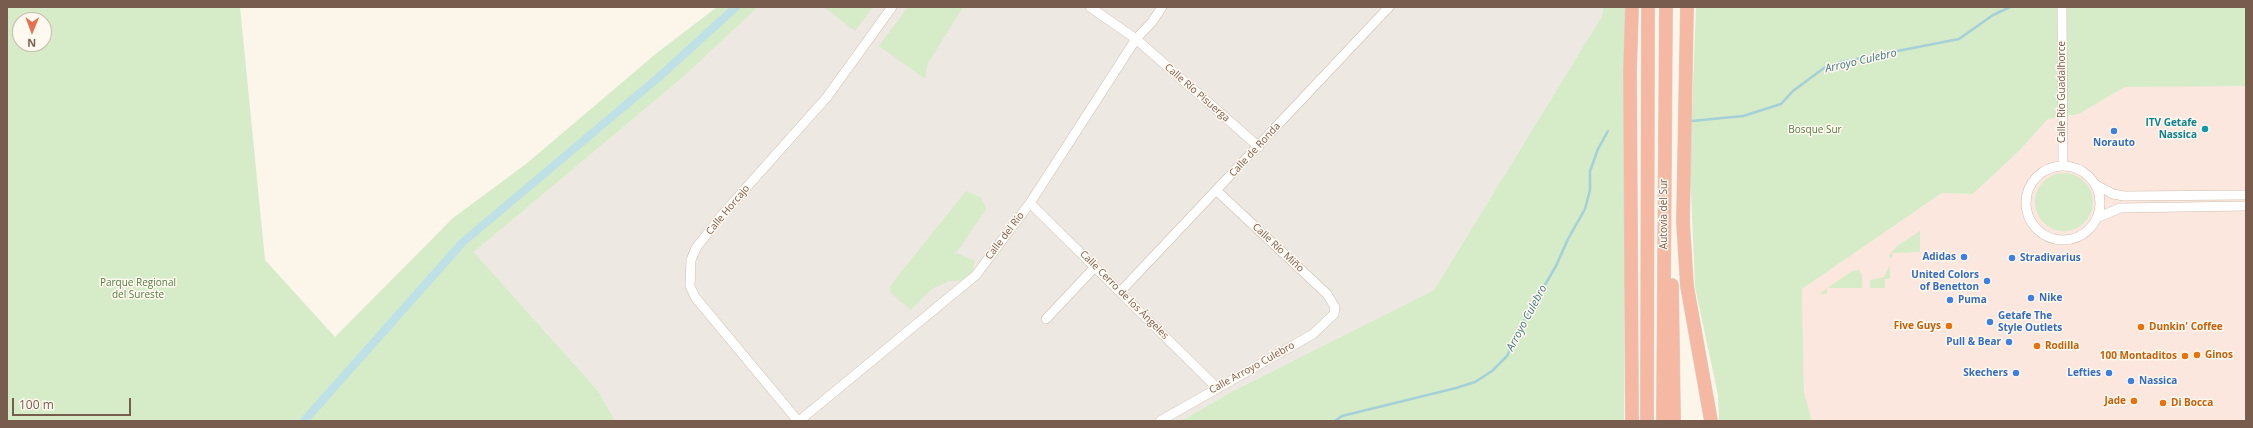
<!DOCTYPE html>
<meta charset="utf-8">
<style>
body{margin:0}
#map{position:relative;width:2253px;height:428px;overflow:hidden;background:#fcf5ea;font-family:"Open Sans",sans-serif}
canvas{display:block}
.frame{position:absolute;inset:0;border:8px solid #785c4d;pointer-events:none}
.north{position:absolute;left:12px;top:12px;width:40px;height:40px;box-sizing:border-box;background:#fff9f0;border:1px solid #c9baaf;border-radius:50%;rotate:181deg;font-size:11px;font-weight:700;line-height:16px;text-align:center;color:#785c4d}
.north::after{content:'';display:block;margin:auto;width:14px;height:18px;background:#e47251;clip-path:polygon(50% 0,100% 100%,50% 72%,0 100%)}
.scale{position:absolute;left:12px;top:398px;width:119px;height:18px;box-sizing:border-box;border:2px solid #785c4d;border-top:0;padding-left:5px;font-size:12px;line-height:14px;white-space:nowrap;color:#785c4d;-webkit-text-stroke:3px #fff9f0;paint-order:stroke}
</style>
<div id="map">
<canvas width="2253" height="428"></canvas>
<div class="frame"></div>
<div class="north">N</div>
<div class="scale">100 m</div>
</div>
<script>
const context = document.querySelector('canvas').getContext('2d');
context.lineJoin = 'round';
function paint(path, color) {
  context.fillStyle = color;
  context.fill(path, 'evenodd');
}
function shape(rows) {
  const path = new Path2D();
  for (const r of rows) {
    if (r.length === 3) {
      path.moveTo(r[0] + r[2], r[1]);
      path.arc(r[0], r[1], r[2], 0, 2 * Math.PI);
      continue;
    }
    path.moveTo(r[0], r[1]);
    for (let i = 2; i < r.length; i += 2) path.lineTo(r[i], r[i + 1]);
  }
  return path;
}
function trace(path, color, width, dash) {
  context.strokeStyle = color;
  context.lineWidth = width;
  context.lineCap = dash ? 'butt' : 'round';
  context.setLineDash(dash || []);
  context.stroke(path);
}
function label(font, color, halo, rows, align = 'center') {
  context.font = font + ' "Open Sans",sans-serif';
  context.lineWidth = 3;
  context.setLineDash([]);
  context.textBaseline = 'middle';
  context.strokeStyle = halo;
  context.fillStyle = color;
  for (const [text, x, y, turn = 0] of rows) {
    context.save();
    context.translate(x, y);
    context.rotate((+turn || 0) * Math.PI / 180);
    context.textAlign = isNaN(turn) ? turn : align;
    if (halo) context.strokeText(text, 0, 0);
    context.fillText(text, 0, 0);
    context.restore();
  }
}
paint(shape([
 [2235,85,2246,86,2246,421,1812,421,1804,392,1802,289,1942,193,1973,194,2020,150,2048,119,2079,114,2125,87]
]), '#fce7de');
paint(shape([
 [758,7,1603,7,1602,16,1434,290,1235,390,1181,421,615,421,599,392,474,252,682,78]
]), '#eee8e2');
paint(shape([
 [7,7,240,7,265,260,335,337,453,218,526,164,658,52,717,7,758,7,682,78,474,252,599,392,615,421,7,421],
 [20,20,44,20,44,44,20,44],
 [824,7,873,7,855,31],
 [908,7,963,7,928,63,925,79,879,46],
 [1603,7,1627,7,1624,421,1181,421,1235,390,1434,290,1602,16],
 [1696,7,2246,7,2246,86,2125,87,2079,114,2048,119,2020,150,1973,194,1942,193,1802,289,1804,392,1812,421,1719,421,1718,395,1695,287,1690,168],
 [2064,202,29],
 [966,191,982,198,986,209,956,253,975,261,970,280,949,281,932,289,911,310,891,293,890,286],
 [1920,231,1920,252,1893,253,1892,258,1889,258,1890,254,1898,245],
 [1890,265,1890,279,1885,279,1885,288,1870,288,1870,280,1884,277],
 [1859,270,1862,275,1862,288,1827,288,1827,294,1819,294,1852,271]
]), '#d6ebc8');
trace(shape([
 [1692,121,1743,116,1781,104,1793,91,1824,68,1841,62,1959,39,1993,15,2010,7],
 [1335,421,1342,416,1456,388,1475,382,1492,371,1507,356,1521,326,1556,266,1568,239,1585,209,1590,190,1590,171,1598,149,1608,131]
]), '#a4d0d8', 2.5);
trace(shape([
 [304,421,463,242,659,77,736,7]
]), '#bee0e7', 8);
const minor = shape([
 [1090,7,1136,39,1259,147],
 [2062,7,2063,165],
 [2063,203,37],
 [2096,185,2113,194,2124,196,2246,195],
 [1030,203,1217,388],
 [2097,218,2120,208,2246,206],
 [1120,292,1389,7],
 [1046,319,1095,267],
 [798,421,695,297,690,286,691,260,696,248,721,216,827,97,892,7],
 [799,421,976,275,1030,203,1136,39,1152,22,1162,7],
 [1160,421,1313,334,1334,314,1335,307,1327,294,1217,191]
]);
const highway = shape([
 [1632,7,1630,71,1632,421],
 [1687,7,1683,222,1687,286,1711,421],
 [1672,285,1674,421],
 [1647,421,1648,7],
 [1663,421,1666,7]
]);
trace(minor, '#cfbdaf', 10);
trace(highway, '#d9d1cd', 14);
trace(minor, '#fff', 9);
trace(highway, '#f5b8a2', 13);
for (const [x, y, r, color] of [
 [2205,129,4,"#0f9aa8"],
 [2114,131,4,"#3f7fe0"],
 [1964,257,4,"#3f7fe0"],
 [2012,258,4,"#3f7fe0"],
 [1987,281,4,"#3f7fe0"],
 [2031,298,4,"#3f7fe0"],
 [1950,300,4,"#3f7fe0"],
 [1990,322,4,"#3f7fe0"],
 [1949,326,4,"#e8710a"],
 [2141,327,4,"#e8710a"],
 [2009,342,4,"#3f7fe0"],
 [2037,346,4,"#e8710a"],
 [2197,355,4,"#e8710a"],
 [2185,356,4,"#e8710a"],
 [2016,373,4,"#3f7fe0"],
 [2109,373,4,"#3f7fe0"],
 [2131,381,4,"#3f7fe0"],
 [2134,401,4,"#e8710a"],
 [2163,403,4,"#e8710a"]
]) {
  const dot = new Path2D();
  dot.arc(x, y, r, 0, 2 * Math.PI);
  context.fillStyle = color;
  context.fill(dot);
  trace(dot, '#fff9f0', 1.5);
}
label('10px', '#785c4d', '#fff9f0', [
 ["Calle Río Guadalhorce",2062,92,-90],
 ["Calle Río Pisuerga",1197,93,41],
 ["Calle de Ronda",1255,150,-47],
 ["Calle Horcajo",728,210,-50],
 ["Autovía del Sur",1664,214,-90],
 ["Calle del Río",1005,236,-53],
 ["Calle Río Miño",1278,248,43],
 ["Calle Cerro de los Ángeles",1124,295,45],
 ["Calle Arroyo Culebro",1252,368,-29]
]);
label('bold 10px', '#0d838f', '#fff9f0', [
 ["ITV Getafe",2197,123],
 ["Nassica",2197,135]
], 'right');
label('10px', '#547d44', '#fff9f0', [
 ["Bosque Sur",1815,130],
 ["Parque Regional",138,283],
 ["del Sureste",138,295]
]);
label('bold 10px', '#366cbe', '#fff9f0', [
 ["Norauto",2114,143,"center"],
 ["Adidas",1956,257],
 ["Stradivarius",2020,258,"left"],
 ["United Colors",1979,275],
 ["of Benetton",1979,287],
 ["Nike",2039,298,"left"],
 ["Puma",1958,300,"left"],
 ["Getafe The",1998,316,"left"],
 ["Style Outlets",1998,328,"left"],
 ["Pull & Bear",2001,342],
 ["Skechers",2008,373],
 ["Lefties",2101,373],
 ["Nassica",2139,381,"left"]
], 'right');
label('bold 10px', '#c56008', '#fff9f0', [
 ["Five Guys",1941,326,"right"],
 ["Dunkin' Coffee",2149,327],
 ["Rodilla",2045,346],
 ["Ginos",2205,355],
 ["100 Montaditos",2177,356,"right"],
 ["Jade",2126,401,"right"],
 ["Di Bocca",2171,403]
], 'left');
label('italic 11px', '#437883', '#fff9f0', [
 ["Arroyo Culebro",1861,61,-13],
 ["Arroyo Culebro",1527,318,-62]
]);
</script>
